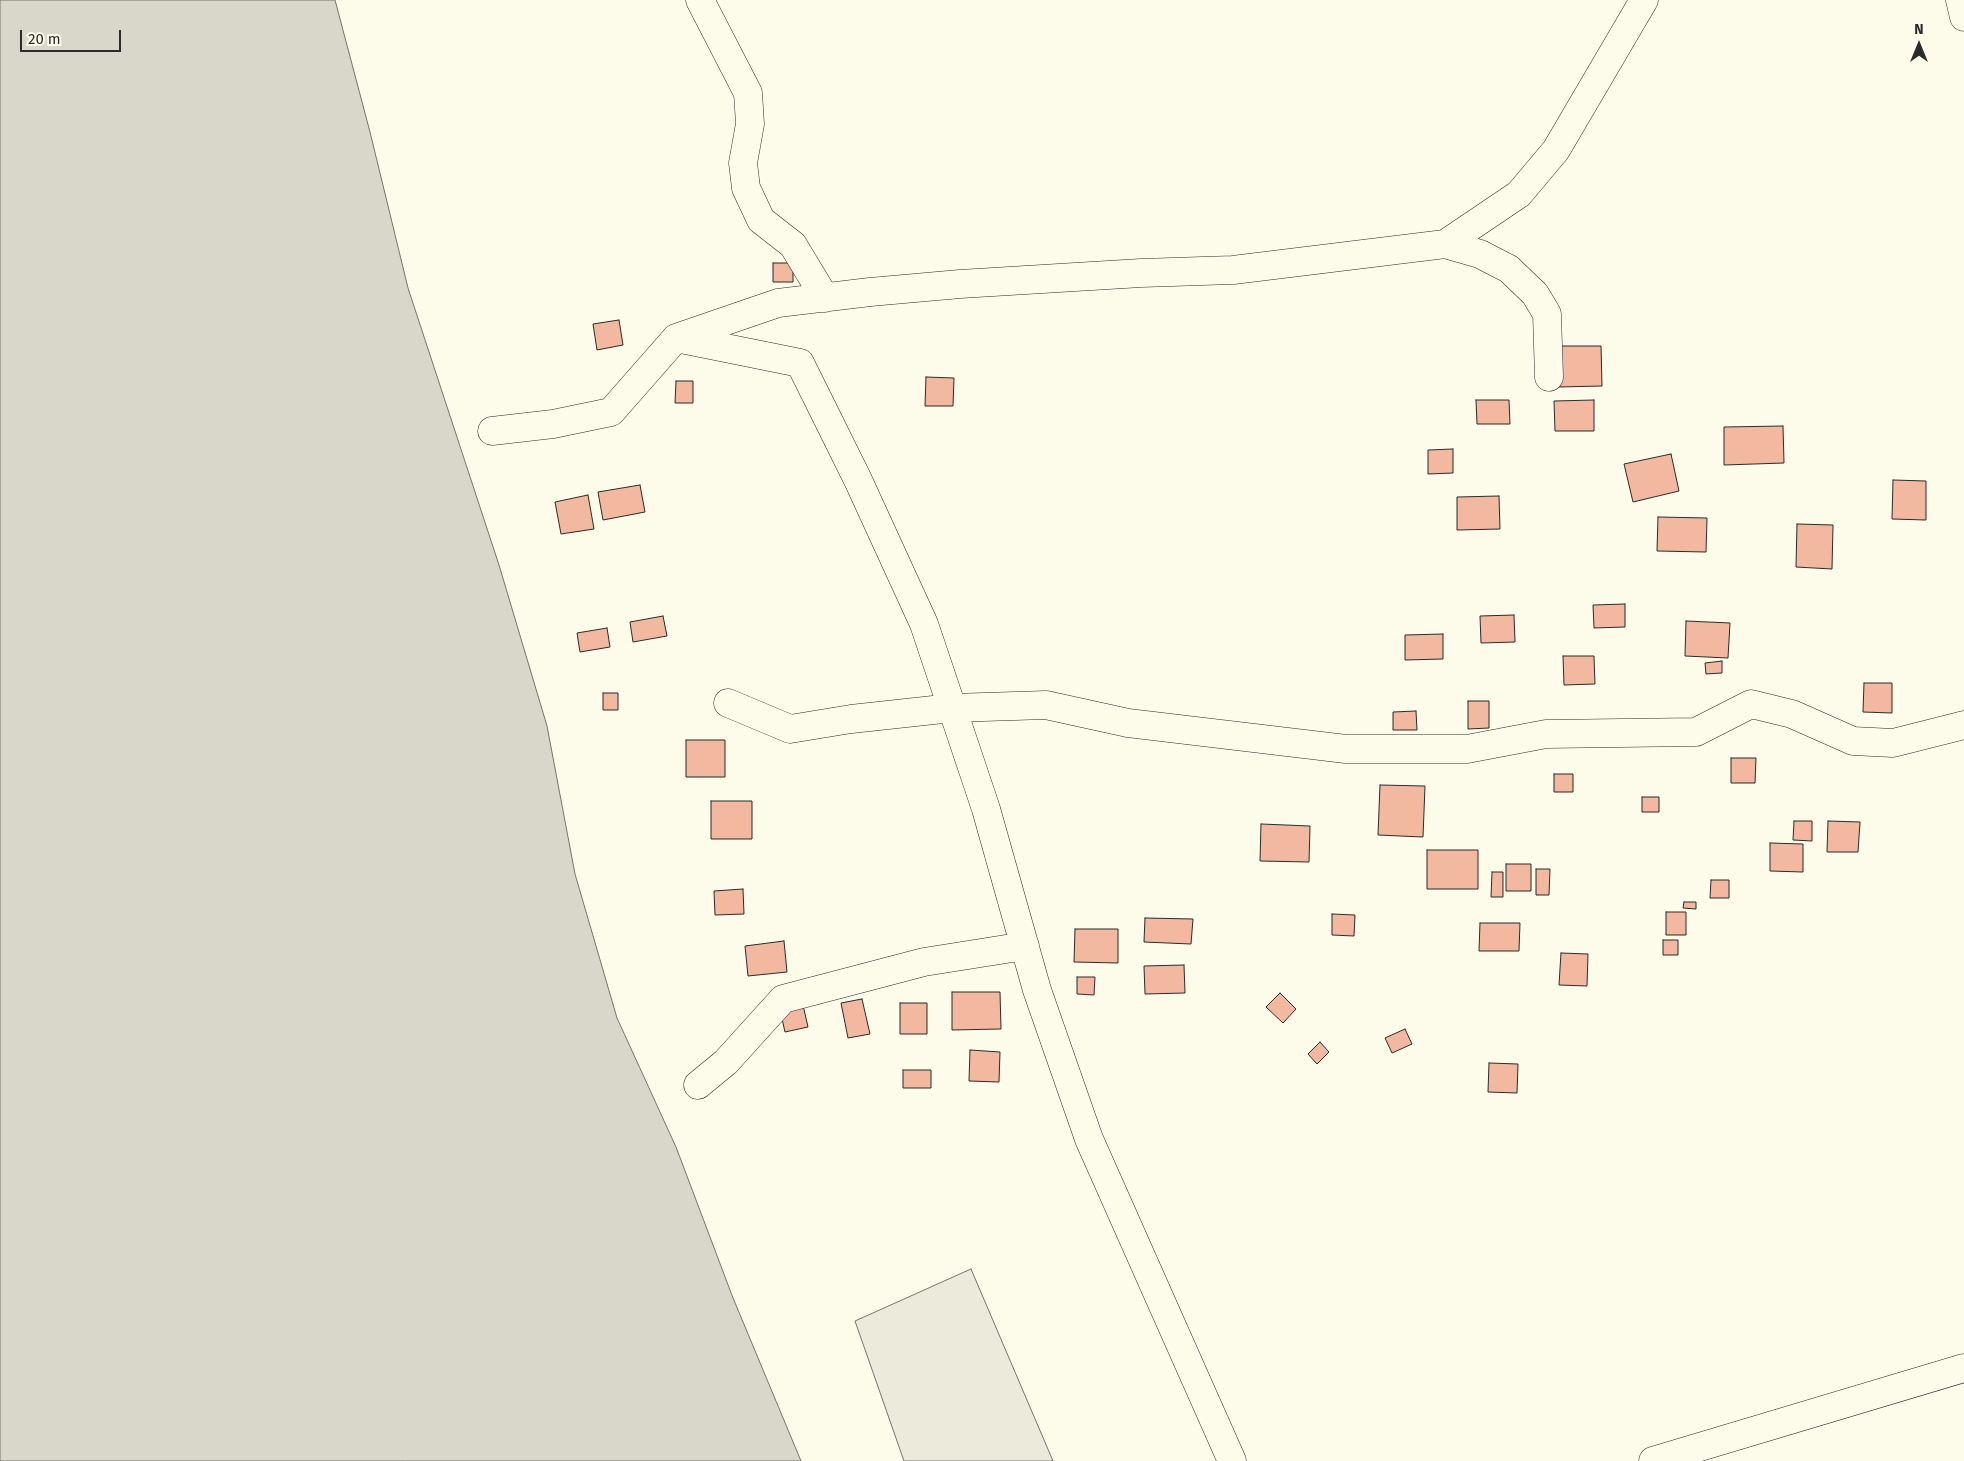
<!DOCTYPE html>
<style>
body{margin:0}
#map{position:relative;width:1964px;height:1461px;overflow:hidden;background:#fdfbea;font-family:"Fira Sans",sans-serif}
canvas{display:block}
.north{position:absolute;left:1894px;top:20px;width:50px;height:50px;-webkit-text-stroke:4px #fdfbea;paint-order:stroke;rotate:0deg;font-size:14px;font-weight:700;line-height:20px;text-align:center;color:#2b2b2b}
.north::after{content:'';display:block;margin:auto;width:18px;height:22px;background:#2b2b2b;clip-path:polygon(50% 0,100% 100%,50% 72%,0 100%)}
.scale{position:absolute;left:20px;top:30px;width:101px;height:22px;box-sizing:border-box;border:2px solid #2b2b2b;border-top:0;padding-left:6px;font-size:15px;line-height:18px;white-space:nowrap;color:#2b2b2b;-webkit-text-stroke:4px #fdfbea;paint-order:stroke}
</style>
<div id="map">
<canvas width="1964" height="1461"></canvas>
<div class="north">N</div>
<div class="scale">20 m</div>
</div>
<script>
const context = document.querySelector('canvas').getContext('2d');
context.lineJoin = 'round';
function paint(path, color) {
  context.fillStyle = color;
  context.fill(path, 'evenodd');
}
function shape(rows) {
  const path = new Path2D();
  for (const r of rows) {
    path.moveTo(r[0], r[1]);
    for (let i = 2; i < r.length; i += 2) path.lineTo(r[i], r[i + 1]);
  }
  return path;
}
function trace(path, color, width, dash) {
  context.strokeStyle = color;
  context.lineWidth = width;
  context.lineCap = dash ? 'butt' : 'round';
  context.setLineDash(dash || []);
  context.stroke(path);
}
const green = shape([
 [971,1269,1053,1461,904,1461,855,1321,971,1269]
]);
paint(green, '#ecebdb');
trace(green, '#74746e', 1);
const water = shape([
 [0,0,335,0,370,132,408,288,499,565,547,726,575,874,617,1018,676,1147,733,1298,801,1461,0,1461,0,0]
]);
paint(water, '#d8d7c9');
trace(water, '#74746e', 1);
const building = shape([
 [773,263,793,263,793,282,773,282,773,263],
 [619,320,623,345,597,350,593,324,619,320],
 [1557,346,1601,346,1602,386,1558,387,1557,346],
 [926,377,954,378,953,406,925,406,926,377],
 [676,381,693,381,693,403,675,403,676,381],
 [1476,400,1509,400,1510,424,1477,424,1476,400],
 [1594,400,1594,431,1555,431,1554,401,1594,400],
 [1783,426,1784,463,1724,465,1724,427,1783,426],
 [1453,449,1453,473,1428,474,1428,450,1453,449],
 [1671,454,1679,491,1633,502,1624,464,1671,454],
 [1893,480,1926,481,1926,520,1892,519,1893,480],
 [640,485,645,512,603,520,598,492,640,485],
 [588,495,594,529,561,534,555,502,588,495],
 [1499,496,1500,529,1457,530,1457,497,1499,496],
 [1658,517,1707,518,1706,552,1657,551,1658,517],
 [1797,524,1833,525,1832,569,1796,567,1797,524],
 [1625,604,1625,627,1594,628,1593,605,1625,604],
 [1514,615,1515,642,1481,643,1480,616,1514,615],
 [663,616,667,636,633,642,630,622,663,616],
 [1686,621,1730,623,1728,658,1685,656,1686,621],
 [607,628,610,647,580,652,577,633,607,628],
 [1443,634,1443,659,1405,660,1405,635,1443,634],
 [1563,656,1594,656,1595,684,1564,685,1563,656],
 [1722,661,1722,673,1706,674,1705,663,1722,661],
 [1864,683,1892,683,1892,713,1863,712,1864,683],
 [603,693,618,693,618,710,603,710,603,693],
 [1468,701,1489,701,1489,728,1468,729,1468,701],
 [1416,711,1417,730,1393,730,1393,712,1416,711],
 [686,740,725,740,725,777,686,777,686,740],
 [1731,758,1756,758,1755,783,1731,783,1731,758],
 [1554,774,1573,774,1573,792,1554,792,1554,774],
 [1380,785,1425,786,1423,837,1378,835,1380,785],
 [1642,797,1659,797,1659,812,1642,812,1642,797],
 [711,801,752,801,752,839,711,839,711,801],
 [1794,821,1812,821,1812,841,1793,840,1794,821],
 [1828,821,1860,822,1858,852,1827,852,1828,821],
 [1261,824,1310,826,1309,862,1260,861,1261,824],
 [1770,843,1803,844,1803,872,1770,871,1770,843],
 [1427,850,1478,850,1478,889,1427,889,1427,850],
 [1506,864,1531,864,1531,891,1506,891,1506,864],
 [1536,869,1550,869,1549,895,1536,895,1536,869],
 [1492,872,1503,872,1503,897,1491,897,1492,872],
 [1711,880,1729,880,1729,898,1710,898,1711,880],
 [743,889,744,914,715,915,714,891,743,889],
 [1684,902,1696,902,1696,909,1683,908,1684,902],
 [1666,912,1686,912,1686,935,1666,935,1666,912],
 [1332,914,1355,915,1354,936,1332,935,1332,914],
 [1145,918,1193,919,1191,944,1144,942,1145,918],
 [1480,923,1520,923,1519,951,1479,951,1480,923],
 [1075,929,1118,929,1118,963,1074,962,1075,929],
 [1663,940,1678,940,1678,955,1663,955,1663,940],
 [784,941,787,972,748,976,745,946,784,941],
 [1561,953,1588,954,1587,986,1559,985,1561,953],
 [1184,965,1185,993,1145,994,1144,966,1184,965],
 [1077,977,1095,977,1094,995,1077,994,1077,977],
 [952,992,1000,992,1001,1029,952,1030,952,992],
 [1280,993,1296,1009,1283,1023,1266,1007,1280,993],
 [862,999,870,1034,848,1038,841,1003,862,999],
 [900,1003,927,1003,927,1034,900,1034,900,1003],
 [803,1005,808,1027,785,1032,780,1010,803,1005],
 [1405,1029,1412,1044,1392,1053,1385,1038,1405,1029],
 [1320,1042,1329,1052,1317,1064,1308,1054,1320,1042],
 [970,1050,1000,1052,999,1082,969,1081,970,1050],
 [1489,1063,1518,1064,1517,1093,1488,1092,1489,1063],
 [903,1070,931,1070,931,1088,903,1088,903,1070]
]);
paint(building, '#f2b8a0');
trace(building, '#2b2b2b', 1);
const street = shape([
 [700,0,748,93,750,124,743,163,746,188,761,220,793,245,825,298],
 [1445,244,1519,194,1556,150,1644,0],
 [676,338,800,363,858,480,924,624,986,809,1037,990,1089,1139,1232,1461],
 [492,431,553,424,611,412,676,338,778,303,870,292,960,284,1141,273,1233,270,1445,244,1480,254,1509,269,1535,294,1547,314,1549,377],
 [728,703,790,729,851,719,952,708,1046,705,1128,723,1346,749,1467,749,1546,734,1696,732,1751,704,1792,714,1853,741,1893,743,1964,725],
 [698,1085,726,1062,783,999,924,962,1025,946],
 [1653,1461,1964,1368]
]);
const secondary = shape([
 [1960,0,1964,17]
]);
trace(street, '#2b2b2b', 29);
trace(secondary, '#2b2b2b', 29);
trace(street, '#fdfbea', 28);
trace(secondary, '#fdfbea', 28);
</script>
